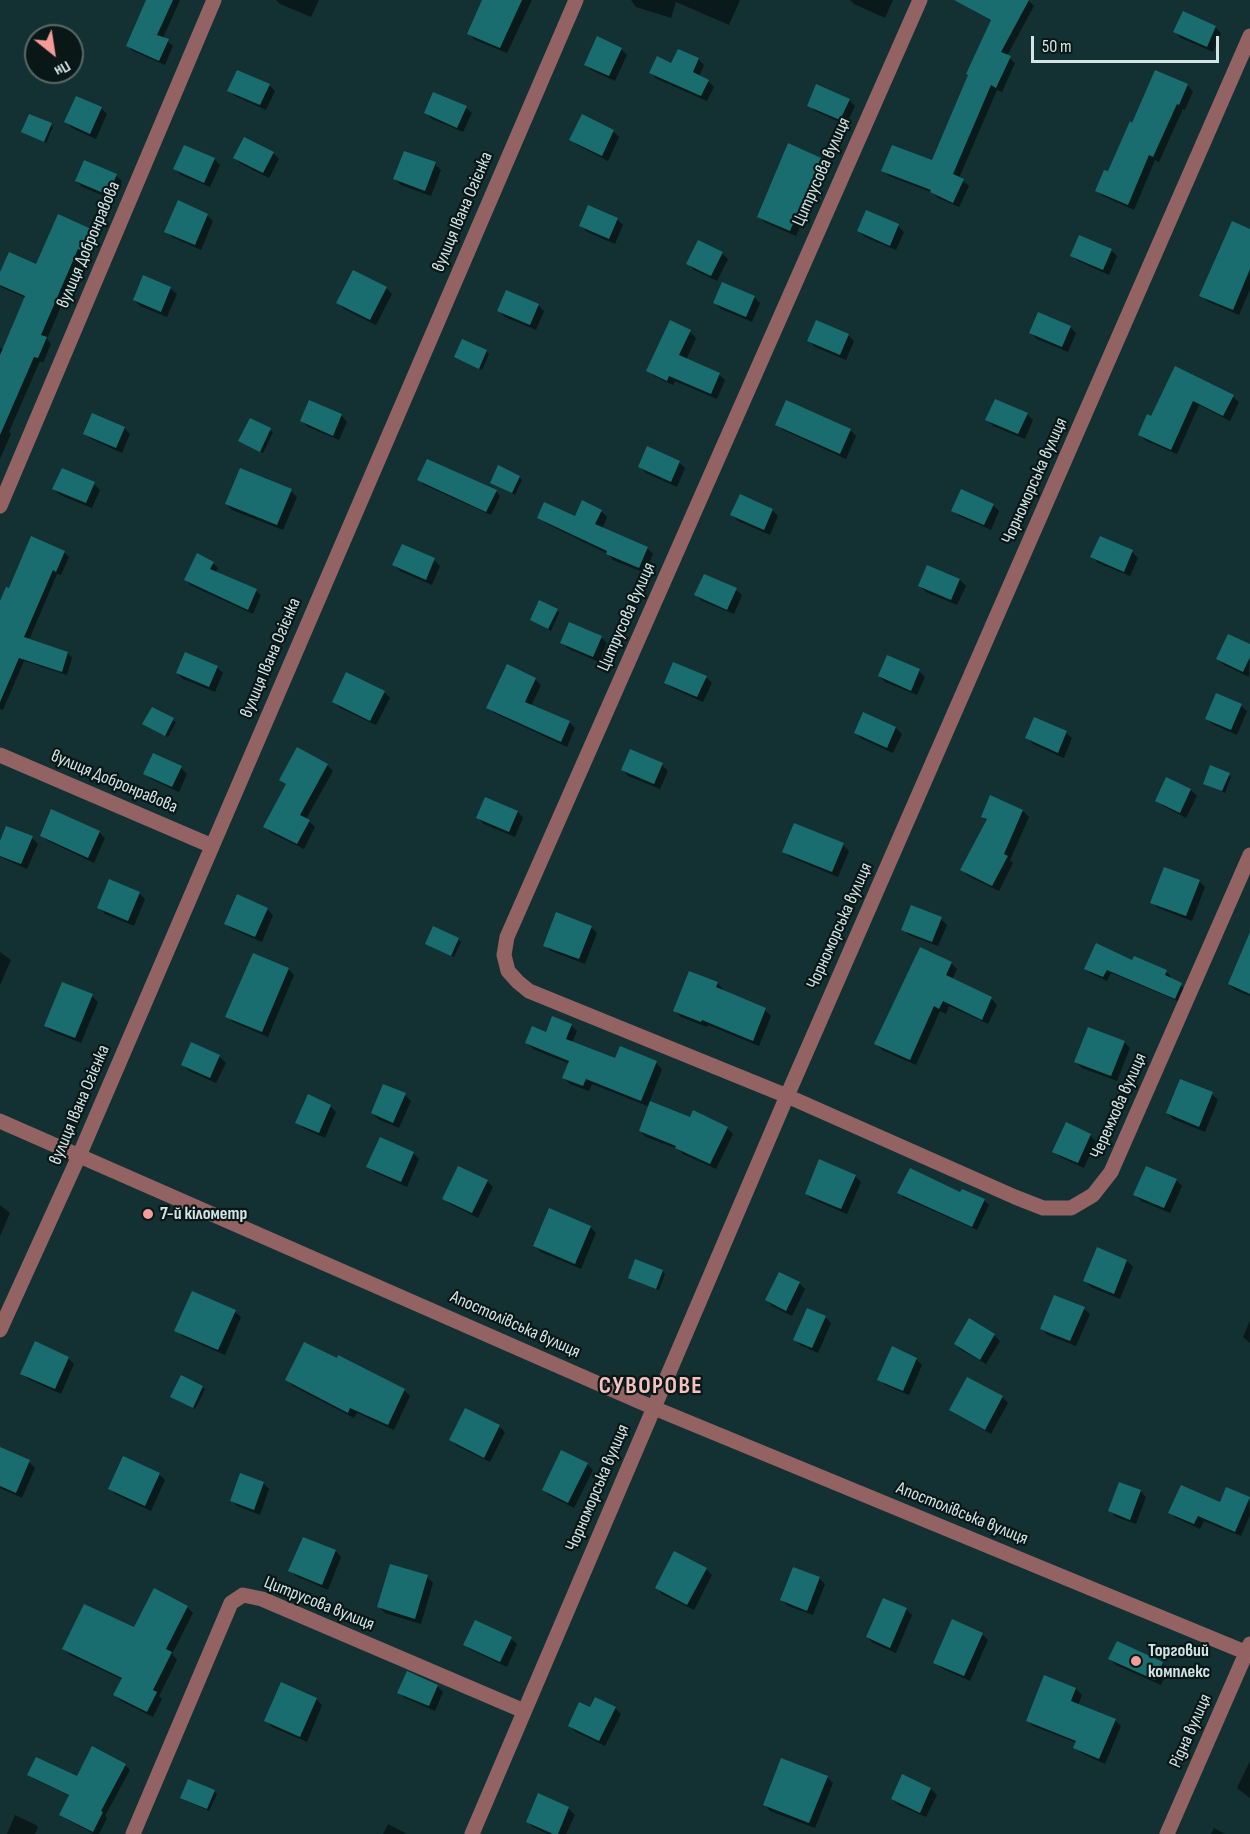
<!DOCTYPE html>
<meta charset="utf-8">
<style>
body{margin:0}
#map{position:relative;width:1250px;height:1834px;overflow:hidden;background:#133132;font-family:"Sofia Sans Condensed",sans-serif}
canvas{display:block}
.north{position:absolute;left:24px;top:24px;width:60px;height:60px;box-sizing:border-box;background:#0a1717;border:2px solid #5a6969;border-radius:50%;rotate:150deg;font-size:16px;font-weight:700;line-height:24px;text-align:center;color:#d3e4e4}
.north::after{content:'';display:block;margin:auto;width:21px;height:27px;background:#f59b98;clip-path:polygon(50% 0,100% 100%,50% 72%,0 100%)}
.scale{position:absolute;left:1031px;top:36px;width:188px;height:27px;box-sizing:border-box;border:3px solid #d3e4e4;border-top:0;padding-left:8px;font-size:18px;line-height:21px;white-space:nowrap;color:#d3e4e4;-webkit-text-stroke:4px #0a1717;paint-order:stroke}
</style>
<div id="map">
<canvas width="1250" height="1834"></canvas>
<div class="north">Пн</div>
<div class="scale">50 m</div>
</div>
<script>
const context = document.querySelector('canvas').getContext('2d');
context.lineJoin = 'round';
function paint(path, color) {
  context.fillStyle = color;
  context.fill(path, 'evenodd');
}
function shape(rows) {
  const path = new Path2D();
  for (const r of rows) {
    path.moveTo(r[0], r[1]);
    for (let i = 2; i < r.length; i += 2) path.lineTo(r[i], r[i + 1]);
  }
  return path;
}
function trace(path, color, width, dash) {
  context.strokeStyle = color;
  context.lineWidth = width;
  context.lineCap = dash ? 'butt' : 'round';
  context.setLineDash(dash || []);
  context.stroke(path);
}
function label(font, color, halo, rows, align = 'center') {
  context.font = font + ' "Sofia Sans Condensed",sans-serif';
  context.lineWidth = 4.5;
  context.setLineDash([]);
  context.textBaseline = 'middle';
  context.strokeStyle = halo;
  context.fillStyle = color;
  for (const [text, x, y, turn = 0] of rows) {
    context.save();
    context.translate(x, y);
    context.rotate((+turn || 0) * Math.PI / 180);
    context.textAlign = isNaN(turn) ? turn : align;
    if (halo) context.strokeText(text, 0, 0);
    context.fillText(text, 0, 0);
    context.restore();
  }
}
paint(shape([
 [150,0,180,0,163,38,173,46,165,65,133,51,128,46],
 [276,0,319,0,311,17,280,4],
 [486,0,532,0,507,53,475,40,469,34],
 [631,0,740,0,729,25,676,2,671,18,636,7],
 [850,0,893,0,885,18,854,4],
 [955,0,1028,0,1034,6,1007,56,1015,63,1002,92,997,90,959,178,969,186,959,207,938,198,933,193,889,176,883,170,933,162,992,21],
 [1215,27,1221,33,1213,52,1181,38,1175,32],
 [621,49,627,55,615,81,591,70,585,64],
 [698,59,704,65,699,77,708,81,714,87,707,101,657,79,651,73,672,65],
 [269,85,275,91,266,110,235,96,229,91],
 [1187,85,1193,91,1185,110,1183,109,1159,162,1155,160,1134,210,1103,196,1097,191,1109,173,1133,125],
 [849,100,855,106,846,125,815,111,809,105],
 [101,108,107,114,96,139,72,128,66,122],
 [466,108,472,113,463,132,432,119,426,113],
 [51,125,53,127,46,143,23,132],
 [613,131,619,137,608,161,577,145,571,139],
 [273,153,279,159,269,178,241,164,235,158],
 [214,159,220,165,210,187,181,175,175,169],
 [820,159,826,165,796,236,764,222,759,216],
 [435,164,441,170,431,196,401,185,395,179],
 [116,176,122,181,114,200,82,187,76,181],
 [867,212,898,226,904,232,896,250,865,237,859,231],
 [207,215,213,221,201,250,172,237,166,231],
 [617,219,623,225,615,244,587,232,581,226],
 [90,230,96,236,87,255,84,253,47,339,51,344,43,363,40,361,9,432,11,434,0,459,0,348,4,349,26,298,3,288,0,286,0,276,37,266],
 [1250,230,1250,289,1239,315,1207,301,1201,295],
 [1080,237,1111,250,1117,256,1109,275,1078,261,1072,256],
 [722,253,728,259,717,281,694,270,688,264],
 [143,277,171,289,177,294,167,317,140,306,134,300],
 [386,288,392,294,376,325,344,309,338,303],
 [754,297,760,303,752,322,721,309,715,303],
 [538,305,544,311,536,330,505,317,499,311],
 [671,322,690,332,696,338,686,360,719,374,725,380,717,399,675,381,673,385,654,376,648,370],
 [1070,327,1076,333,1068,352,1037,339,1031,333],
 [848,335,854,341,846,360,815,347,809,341],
 [486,351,489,354,482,370,456,357],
 [1176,368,1233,397,1239,402,1230,421,1199,405,1177,454,1146,441,1140,435,1152,418],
 [310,402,342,416,347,422,339,440,308,427,302,421],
 [1027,414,1033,420,1025,439,993,426,987,420],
 [250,420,273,432,263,453,240,441],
 [777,424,850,430,856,436,846,459,783,430],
 [124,428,130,434,122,453,91,439,85,433],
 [679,462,685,468,677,487,646,473,640,467],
 [519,477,522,480,515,495,491,482],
 [419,480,496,491,500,496,491,515,424,485],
 [94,484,100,490,92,508,60,495,54,489],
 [291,491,297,497,283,530,232,510,226,504],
 [993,505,999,511,991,530,959,516,953,510],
 [772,510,778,516,770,535,738,521,732,515],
 [601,511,607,517,602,529,647,548,653,554,645,573,613,560,608,554,545,523,539,517,575,517],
 [64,552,69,557,61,575,57,574,29,640,68,653,72,658,67,675,24,661,3,710,0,709,0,605,9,590],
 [1132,552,1138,558,1130,576,1098,563,1092,557],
 [434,560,440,566,432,585,400,571,394,565],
 [213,563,218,568,215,573,256,591,261,595,253,614,190,585,186,580],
 [928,567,960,580,966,586,957,605,926,592,920,586],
 [736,590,742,595,734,614,702,601,696,595],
 [557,610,559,613,551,631,531,620],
 [601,637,607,643,599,662,567,648,562,642],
 [1250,646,1249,677,1224,665,1218,659],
 [186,654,217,667,223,673,215,692,183,679,177,673],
 [919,671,925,677,917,695,885,682,879,676],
 [706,677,712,683,703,702,672,688,666,683],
 [535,679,541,685,531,706,569,722,575,728,567,747,494,713,488,707],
 [384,692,390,698,376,725,340,708,334,702],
 [1217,695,1241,706,1247,711,1237,735,1212,724,1206,718],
 [152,709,176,722,168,737,147,726],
 [864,714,896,728,902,734,893,753,862,739,856,733],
 [1066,733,1072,738,1064,758,1033,744,1027,738],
 [327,765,333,771,306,819,315,827,304,849,271,833,265,827,287,785,281,780],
 [662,765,668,771,660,789,628,776,623,770],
 [181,768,187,774,179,792,151,779,145,773],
 [1229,775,1231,777,1225,793,1204,783],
 [1167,779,1191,790,1197,796,1186,818,1163,806,1157,800],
 [991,797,1023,811,1029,817,1010,860,1013,863,999,891,968,876,962,870,987,821,983,816],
 [486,799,518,812,523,818,515,837,484,824,478,818],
 [52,811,99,832,105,838,94,863,48,841,42,836],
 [32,838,38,844,27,869,0,857,0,845],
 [843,845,849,851,838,877,790,857,784,851],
 [1199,881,1205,887,1192,921,1158,908,1152,902],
 [139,893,145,899,134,926,105,914,99,908],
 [267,909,273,915,262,942,232,929,226,924],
 [941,919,947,925,938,946,909,935,903,929],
 [591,927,597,933,585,964,551,951,545,945],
 [458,939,461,942,454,957,427,944],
 [0,952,11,960,0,985],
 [1250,953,1250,996,1235,990,1229,984],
 [1133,962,1166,972,1171,976,1169,979,1186,989,1180,1002,1111,973,1107,981,1090,973,1086,968],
 [951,963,957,969,952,980,992,999,997,1005,988,1024,949,1006,946,1014,940,1011,916,1065,882,1050,876,1044],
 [288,969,294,975,268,1037,233,1022,227,1016],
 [717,983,723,989,722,992,765,1010,771,1016,759,1046,708,1025,707,1027,681,1017,675,1011],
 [63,984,92,996,98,1002,81,1043,51,1031,45,1025],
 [571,1025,577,1031,572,1043,616,1060,621,1048,656,1063,662,1069,649,1103,690,1119,727,1128,733,1134,716,1169,683,1154,678,1149,646,1137,640,1131,650,1107,592,1084,589,1091,570,1084,564,1078,570,1064,533,1049,527,1043],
 [1124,1042,1130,1048,1117,1081,1082,1068,1076,1062],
 [192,1044,220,1057,226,1063,216,1083,189,1071,183,1065],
 [1212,1094,1218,1100,1205,1132,1173,1119,1167,1113],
 [405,1095,411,1101,399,1128,378,1119,373,1113],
 [330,1106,336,1112,325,1138,303,1128,297,1122],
 [1090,1135,1096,1141,1084,1168,1060,1157,1054,1151],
 [413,1153,419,1159,407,1187,374,1172,368,1166],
 [855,1176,861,1182,847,1214,812,1199,806,1194],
 [1176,1180,1182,1186,1170,1213,1141,1201,1135,1195],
 [487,1181,493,1187,478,1218,450,1204,444,1198],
 [899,1193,961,1194,984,1200,989,1205,977,1230,904,1198],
 [0,1205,10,1213,0,1236],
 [590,1227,596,1233,581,1269,541,1252,535,1246],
 [1097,1249,1127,1261,1133,1267,1120,1299,1091,1287,1085,1281],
 [662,1271,665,1274,659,1290,629,1278],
 [799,1283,805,1289,792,1316,772,1306,767,1300],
 [1084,1309,1090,1314,1076,1346,1048,1335,1042,1329],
 [235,1312,241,1317,225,1355,182,1336,176,1330],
 [825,1317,831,1323,818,1353,800,1345,794,1339],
 [1250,1320,1250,1343,1243,1337],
 [994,1335,1000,1341,986,1364,961,1350,955,1344],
 [68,1358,74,1364,61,1394,28,1379,22,1373],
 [916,1359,922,1365,909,1395,885,1385,879,1379],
 [968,1379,1002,1397,1008,1403,991,1434,957,1415,951,1409],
 [287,1380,404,1390,410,1396,394,1430,357,1413,354,1418,293,1386],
 [202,1387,205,1389,195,1409,175,1399],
 [466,1410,499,1426,505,1432,490,1462,457,1446,451,1440],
 [0,1449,29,1462,35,1468,22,1498,0,1488],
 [587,1464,593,1470,574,1508,549,1495,543,1489],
 [159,1474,165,1480,151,1511,115,1494,110,1489],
 [263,1483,269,1489,260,1515,237,1506,231,1500],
 [1140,1491,1146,1497,1136,1524,1116,1517,1110,1511],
 [1249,1498,1250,1515,1241,1536,1204,1521,1200,1529,1176,1518,1170,1512],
 [304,1538,336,1551,341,1557,328,1590,296,1576,290,1571],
 [706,1569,712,1575,694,1610,662,1594,657,1588],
 [427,1577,433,1583,421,1624,385,1613,379,1607],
 [819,1578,825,1584,813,1615,788,1606,782,1600],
 [187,1607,193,1613,172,1654,177,1660,159,1696,162,1699,153,1717,121,1701,115,1695,123,1680,70,1655,64,1649,135,1629],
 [906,1609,912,1615,896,1653,873,1643,867,1637],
 [982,1634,988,1640,970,1681,941,1668,935,1662],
 [511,1639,517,1644,507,1667,471,1650,465,1644],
 [1118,1643,1162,1664,1168,1670,1161,1685,1116,1665,1110,1659],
 [1045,1677,1076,1689,1082,1695,1078,1705,1115,1720,1121,1726,1105,1764,1081,1753,1075,1747,1077,1743,1033,1726,1027,1720],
 [437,1686,443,1692,435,1711,405,1698,399,1692],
 [316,1699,322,1705,307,1742,272,1727,266,1721],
 [615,1708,621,1714,605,1746,576,1732,570,1726,591,1709],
 [1250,1761,1250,1798,1237,1788],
 [125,1765,130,1770,105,1816,107,1818,99,1834,94,1834,66,1819,61,1814,70,1796,34,1779,29,1774,78,1778],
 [827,1777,833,1783,815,1828,770,1811,765,1805],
 [931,1789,937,1795,926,1817,898,1805,892,1799],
 [214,1791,217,1794,209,1811,181,1798],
 [539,1795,569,1809,575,1815,566,1834,548,1834,533,1827,527,1821],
 [15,1815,36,1825,38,1827,35,1834,7,1834],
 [388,1824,407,1834,383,1834],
 [1214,1828,1225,1834,1211,1834]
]), '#0007');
paint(shape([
 [146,0,173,0,157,35,169,39,159,61,126,46],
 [482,0,522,0,500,48,467,34],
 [954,0,1029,0,1001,52,1011,56,996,88,991,85,953,174,964,179,953,203,930,192,931,190,881,171,892,145,932,160,968,75,966,74,991,20],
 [1183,11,1216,26,1207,47,1173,32],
 [597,36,622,48,609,76,584,65],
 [678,49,699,58,693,72,709,80,701,96,649,73,657,56,671,63],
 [237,70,270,84,260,105,227,91],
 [1155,70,1188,84,1179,105,1177,104,1153,157,1149,155,1128,205,1095,191,1104,170,1108,171,1130,121,1132,123],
 [816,84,850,99,840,120,807,106],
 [433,92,467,106,457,128,424,113],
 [76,96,102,107,90,134,64,122],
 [29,114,52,123,44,142,21,132],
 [582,114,614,130,602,156,569,140],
 [244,137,274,152,263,173,233,158],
 [788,143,821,158,790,231,757,217],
 [184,145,215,158,204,183,173,169],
 [404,151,436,162,425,191,393,179],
 [84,160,117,174,108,195,75,181],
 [178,200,208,214,195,245,164,232],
 [588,205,618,218,609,239,579,226],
 [866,210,899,224,890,246,857,231],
 [58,214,91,229,81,250,78,249,41,335,47,337,38,358,34,357,0,435,0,355,25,296,0,285,0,272,9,252,36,264],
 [1232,221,1250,229,1250,269,1233,310,1199,296],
 [1079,235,1112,249,1103,270,1070,256],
 [698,240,723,252,711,276,686,264],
 [353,270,387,287,370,320,336,303],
 [143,275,171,287,161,312,133,300],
 [722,282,755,296,746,317,713,303],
 [506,290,539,304,530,325,497,311],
 [1038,312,1071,326,1062,347,1029,333],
 [670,320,691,330,679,355,720,373,711,394,669,376,667,381,646,371],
 [816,320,849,334,840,355,807,341],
 [462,339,487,350,479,369,454,357],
 [1175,366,1234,395,1223,416,1193,401,1171,450,1138,435,1147,414,1151,416],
 [995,399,1028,413,1018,434,985,420],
 [309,400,342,414,333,436,300,421],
 [786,400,851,429,840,454,775,425],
 [92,413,125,427,116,448,83,434],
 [250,418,271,428,260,452,238,441],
 [647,446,680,461,671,482,638,467],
 [427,459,497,490,486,512,417,480],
 [498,465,520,476,512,493,490,483],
 [62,468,95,482,86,503,52,489],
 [240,468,292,489,277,525,225,504],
 [961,489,994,504,984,525,951,511],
 [740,494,773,509,764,530,730,515],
 [582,500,602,510,595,524,648,547,639,568,606,554,607,551,537,518,544,502,575,516],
 [31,536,65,551,56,572,53,570,24,637,68,652,62,672,19,658,0,702,0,601,6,587,9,588],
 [1100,536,1133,550,1124,572,1090,557],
 [402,544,435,558,426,580,392,565],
 [197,553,214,562,210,569,257,589,248,610,184,580],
 [927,565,960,579,951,600,918,586],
 [704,574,737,588,727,610,694,595],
 [539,600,558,609,548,629,530,620],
 [569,622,602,636,593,657,560,643],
 [1228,634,1250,644,1250,657,1243,672,1216,659],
 [185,652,218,666,209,687,176,673],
 [887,655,920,669,911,691,878,676],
 [673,662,707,676,697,697,664,683],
 [507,664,536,678,525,702,570,721,561,742,486,708],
 [346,672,385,691,370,721,332,702],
 [1216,693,1242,704,1231,730,1205,719],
 [152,707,174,718,165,736,142,724],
 [863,712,896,727,887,748,854,733],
 [1034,717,1067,731,1058,753,1025,738],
 [297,747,328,764,300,815,310,820,297,844,263,827,286,784,279,780],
 [630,749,663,763,654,784,621,770],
 [153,753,182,766,172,787,143,774],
 [1210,765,1230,773,1222,791,1203,784],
 [1166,777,1191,789,1180,813,1155,801],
 [990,795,1023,810,1004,854,1008,856,992,886,960,870,987,819,981,817],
 [485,797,518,811,509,832,476,818],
 [51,809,100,831,88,858,40,836],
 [794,823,844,843,832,872,782,852],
 [6,826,33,836,21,864,0,856,0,841],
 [1164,867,1200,880,1186,916,1150,903],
 [109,879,140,892,128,921,97,908],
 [237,894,268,908,255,937,224,924],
 [911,905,942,917,932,942,901,930],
 [556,912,592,926,579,959,543,946],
 [433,926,459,938,451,956,425,944],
 [1250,932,1250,994,1228,984],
 [1096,943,1132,960,1134,956,1167,970,1165,975,1182,983,1175,999,1107,970,1103,977,1084,969],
 [920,947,952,962,946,975,992,997,982,1020,943,1001,939,1009,934,1006,910,1060,874,1044],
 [253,953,289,968,262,1032,225,1017],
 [689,971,718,982,716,987,766,1008,753,1041,702,1020,701,1022,673,1011],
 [62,982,93,994,75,1038,44,1026],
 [552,1016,572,1024,566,1039,615,1058,620,1046,657,1061,641,1101,586,1079,583,1086,562,1078,569,1061,525,1043,532,1026,546,1032],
 [1088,1027,1125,1041,1111,1076,1074,1062],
 [191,1042,220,1055,210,1078,181,1065],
 [1180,1079,1213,1092,1199,1127,1166,1113],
 [383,1084,406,1093,393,1123,371,1113],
 [308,1094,331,1105,319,1133,295,1123],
 [650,1101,690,1117,693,1110,728,1127,710,1164,675,1148,676,1146,639,1131],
 [1066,1122,1091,1134,1078,1163,1052,1152],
 [380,1137,414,1152,401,1182,366,1167],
 [819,1159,856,1175,841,1209,805,1194],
 [458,1166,488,1180,472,1213,442,1199],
 [1146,1166,1177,1179,1164,1208,1133,1195],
 [910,1168,960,1192,962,1189,985,1199,972,1227,897,1193],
 [549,1208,591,1226,575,1264,533,1246],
 [1097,1247,1127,1260,1114,1294,1083,1281],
 [635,1259,663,1270,656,1289,628,1278],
 [779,1272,800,1282,786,1311,765,1300],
 [192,1291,236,1310,218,1350,174,1331],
 [1054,1295,1085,1307,1070,1341,1040,1329],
 [807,1308,826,1316,812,1348,793,1340],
 [969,1318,995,1334,980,1360,954,1344],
 [35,1341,69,1357,55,1389,20,1374],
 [304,1342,337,1358,338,1355,405,1389,388,1425,350,1408,348,1413,285,1380],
 [892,1346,917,1358,903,1391,877,1380],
 [181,1375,203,1386,193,1408,170,1397],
 [967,1377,1003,1396,985,1430,949,1410],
 [465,1408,500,1425,484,1458,449,1440],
 [0,1447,30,1460,16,1493,0,1486],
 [561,1450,588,1463,568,1503,542,1490],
 [123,1456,160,1473,145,1506,108,1489],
 [240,1473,264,1482,254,1510,230,1501],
 [1119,1482,1141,1490,1130,1520,1108,1511],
 [1181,1485,1220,1502,1226,1487,1250,1497,1235,1532,1198,1516,1194,1524,1168,1513],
 [303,1537,336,1550,322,1585,288,1571],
 [674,1551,707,1568,687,1605,655,1588],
 [390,1564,428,1575,415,1619,377,1607],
 [793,1567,820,1577,807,1611,780,1600],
 [154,1588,188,1606,166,1649,172,1652,153,1690,157,1692,147,1712,113,1695,122,1678,62,1649,84,1604,134,1627],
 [883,1598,907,1608,890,1648,866,1637],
 [952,1619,983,1633,964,1676,933,1663],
 [475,1620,512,1637,500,1662,463,1645],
 [1117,1641,1163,1662,1155,1680,1108,1659],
 [407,1671,438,1685,429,1706,397,1693],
 [1044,1675,1076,1688,1071,1701,1116,1719,1099,1759,1073,1748,1076,1741,1026,1721],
 [281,1682,317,1698,300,1737,264,1721],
 [595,1697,616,1707,599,1741,568,1726,579,1702,590,1707],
 [92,1746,126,1764,101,1811,103,1812,93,1832,59,1815,69,1795,27,1775,36,1757,77,1776],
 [781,1758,828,1776,809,1823,763,1805],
 [902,1774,931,1788,920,1813,891,1799],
 [188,1779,215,1790,207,1809,180,1798],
 [538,1793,569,1807,558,1834,553,1834,526,1822]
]), '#1a6d6e');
trace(shape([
 [920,0,507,937,504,955,508,971,518,982,529,991,787,1096,1015,1197,1043,1208,1071,1208,1093,1195,1111,1172,1250,855],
 [0,506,214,0],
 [0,755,212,846],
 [0,1121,654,1408,1250,1654],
 [0,1330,79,1156,576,0],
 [133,1834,231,1603,243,1595,262,1599,524,1711],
 [472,1834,787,1096,1250,36],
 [1167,1834,1250,1644]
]), '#926362', 15);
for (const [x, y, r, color] of [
 [148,1214,6,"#f59b98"],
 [1136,1661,6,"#f59b98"]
]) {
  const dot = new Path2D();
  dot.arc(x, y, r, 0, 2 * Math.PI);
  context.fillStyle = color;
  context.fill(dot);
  trace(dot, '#0a1717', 2);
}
label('18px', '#d3e4e4', '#0a1717', [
 ["Цитрусова вулиця",822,172,-66],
 ["вулиця Івана Огієнка",463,212,-67],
 ["вулиця Добронравова",89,245,-67],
 ["Чорноморська вулиця",1035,481,-66],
 ["Цитрусова вулиця",627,617,-66],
 ["вулиця Івана Огієнка",271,658,-67],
 ["вулиця Добронравова",114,782,23],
 ["Чорноморська вулиця",840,926,-66],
 ["вулиця Івана Огієнка",80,1105,-67],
 ["Черемхова вулиця",1119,1106,-66],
 ["Апостолівська вулиця",515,1325,24],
 ["Чорноморська вулиця",598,1488,-67],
 ["Апостолівська вулиця",962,1514,22],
 ["Цитрусова вулиця",319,1604,22],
 ["Рідна вулиця",1191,1731,-66]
]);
label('bold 18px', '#d3e4e4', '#0a1717', [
 ["7-й кілометр",160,1214],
 ["Торговий",1148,1651],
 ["комплекс",1148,1672]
], 'left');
context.letterSpacing = '1.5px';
label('bold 24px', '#f5c1be', '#0a1717', [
 ["СУВОРОВЕ",651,1387]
]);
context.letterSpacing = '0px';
</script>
